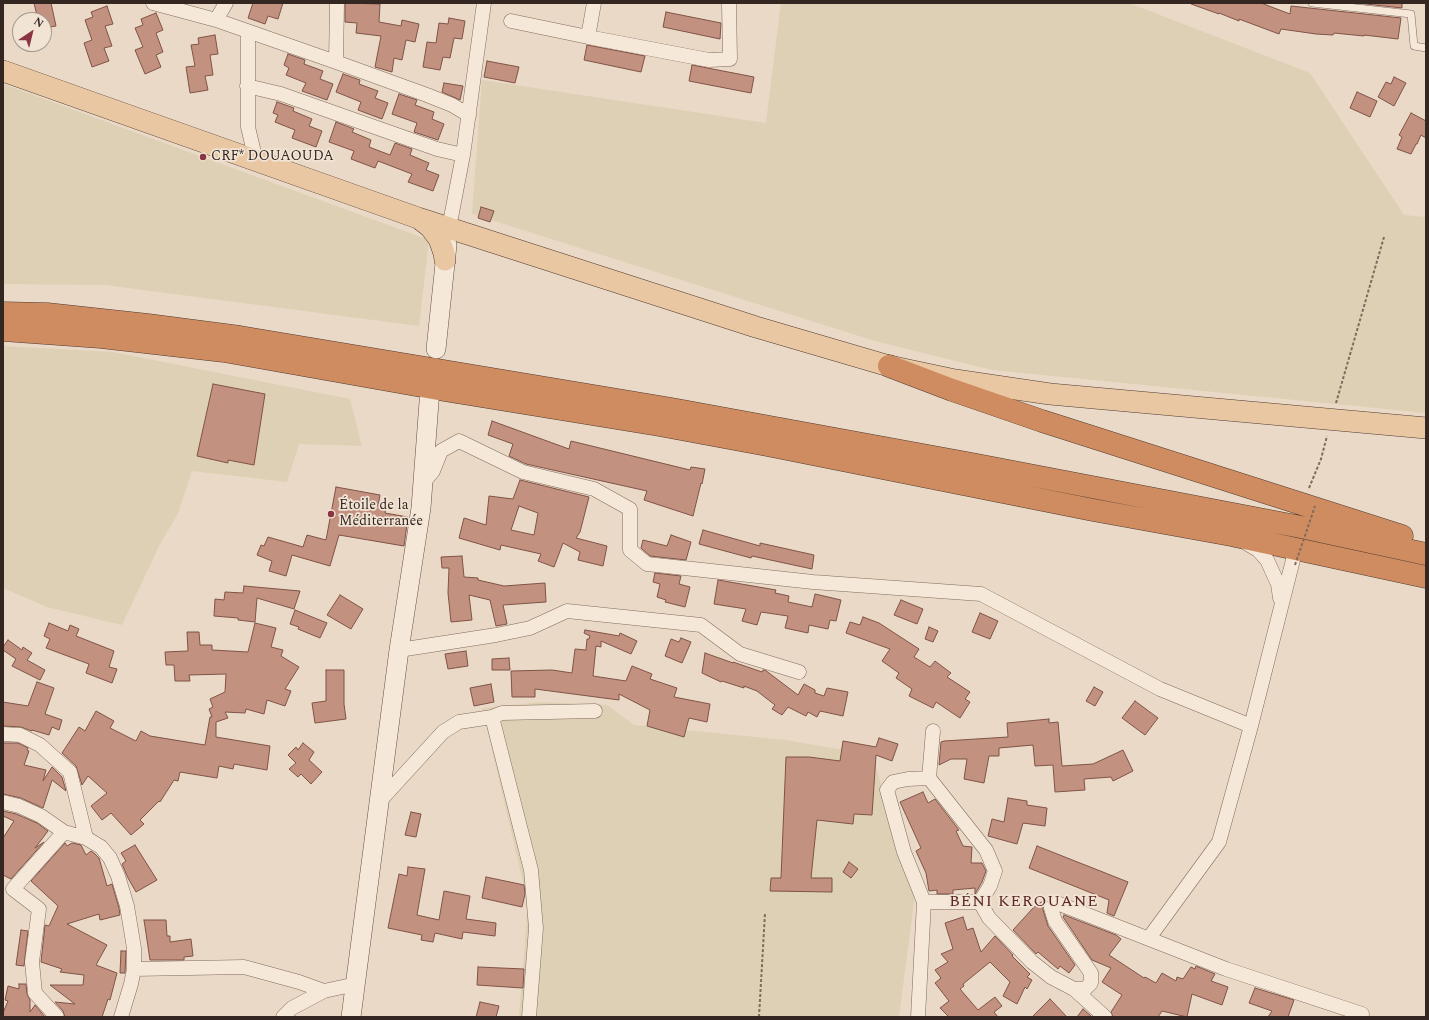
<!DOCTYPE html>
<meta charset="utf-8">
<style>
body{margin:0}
#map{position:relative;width:1429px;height:1020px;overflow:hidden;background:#e9d9c6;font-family:Spectral,serif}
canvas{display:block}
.frame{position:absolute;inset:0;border:4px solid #342620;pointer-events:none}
.north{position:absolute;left:12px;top:12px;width:40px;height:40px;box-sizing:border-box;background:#f1e4d5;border:1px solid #a5988d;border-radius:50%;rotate:35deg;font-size:11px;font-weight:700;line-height:16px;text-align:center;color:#342620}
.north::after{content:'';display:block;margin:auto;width:14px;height:18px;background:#8b3443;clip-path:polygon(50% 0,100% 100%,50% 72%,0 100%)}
</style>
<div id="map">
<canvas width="1429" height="1020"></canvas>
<div class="frame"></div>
<div class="north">N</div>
</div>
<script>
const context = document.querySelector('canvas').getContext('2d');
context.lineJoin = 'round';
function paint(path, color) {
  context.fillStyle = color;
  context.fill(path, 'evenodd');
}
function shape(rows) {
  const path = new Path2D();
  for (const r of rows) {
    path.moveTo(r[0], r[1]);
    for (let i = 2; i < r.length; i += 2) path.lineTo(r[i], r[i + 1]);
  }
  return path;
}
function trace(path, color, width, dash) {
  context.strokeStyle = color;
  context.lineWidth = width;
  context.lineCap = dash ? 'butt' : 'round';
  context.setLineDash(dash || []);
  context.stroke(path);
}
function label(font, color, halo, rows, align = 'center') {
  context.font = font + ' Spectral,serif';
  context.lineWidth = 3.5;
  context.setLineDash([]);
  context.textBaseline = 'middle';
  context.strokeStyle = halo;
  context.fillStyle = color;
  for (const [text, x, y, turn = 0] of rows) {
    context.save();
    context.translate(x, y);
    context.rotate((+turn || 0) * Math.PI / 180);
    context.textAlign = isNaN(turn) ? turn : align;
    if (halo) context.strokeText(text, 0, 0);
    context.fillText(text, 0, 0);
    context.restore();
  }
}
paint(shape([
 [781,3,1129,3,1310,73,1404,215,1426,217,1426,413,992,370,875,341,472,214,482,80,766,123],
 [3,84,429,240,419,326,105,285,3,284],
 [3,346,113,352,350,399,362,446,299,444,287,482,192,471,178,513,159,546,122,625,47,607,3,588],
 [542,702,607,705,634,725,786,740,872,755,915,894,899,1017,519,1017,528,903,482,708]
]), '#ded0b4');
const building = shape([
 [34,3,51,3,56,26,44,28,44,20,38,20,34,3],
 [253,3,283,3,278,19,268,16,265,24,248,18,253,3],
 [345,3,380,4,379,22,401,26,402,20,419,24,415,42,406,40,402,60,394,58,392,72,375,67,381,36,356,33,357,23,345,22,345,3],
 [1191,3,1261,3,1290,14,1291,6,1401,18,1398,39,1364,35,1364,36,1334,33,1333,35,1316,34,1281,29,1279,34,1239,19,1239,21,1219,13,1219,14,1191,4,1191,3],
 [1357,3,1402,3,1402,8,1357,3],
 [107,6,113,24,105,26,112,46,104,48,109,61,92,67,84,43,92,40,85,20,93,17,91,12,107,6],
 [666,12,721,23,720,39,663,27,666,12],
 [156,13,163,30,156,33,163,52,156,55,161,67,145,74,135,50,143,47,135,28,143,25,141,19,156,13],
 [449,18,465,21,462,39,454,38,450,58,443,57,440,70,423,67,427,42,436,43,439,23,448,24,449,18],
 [215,35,218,54,210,55,213,75,205,76,208,90,190,93,186,67,195,66,191,45,199,44,198,38,215,35],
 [587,45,645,56,641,72,584,60,587,45],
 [288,54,305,60,304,64,323,71,320,79,333,84,327,100,302,91,306,83,286,75,289,68,284,65,288,54],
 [487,61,519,67,515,83,484,77,487,61],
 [692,65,754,77,751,93,689,81,692,65],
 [343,74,360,80,359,84,378,91,375,98,388,103,382,119,358,110,361,102,336,92,343,74],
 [1394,77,1406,83,1394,106,1378,97,1386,82,1391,84,1394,77],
 [444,83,463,86,460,100,442,92,444,83],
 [1357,92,1377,101,1370,117,1350,108,1357,92],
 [399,94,417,100,415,105,434,112,432,119,444,124,438,140,414,132,417,123,392,114,399,94],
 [277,102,294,108,293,111,312,119,309,126,322,131,316,147,292,138,295,130,275,122,278,115,273,113,277,102],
 [1411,113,1426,121,1426,138,1421,135,1417,144,1416,144,1411,154,1397,149,1402,137,1399,135,1411,113],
 [336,122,354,129,352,132,371,140,369,147,390,155,395,143,412,149,410,155,429,163,426,170,439,175,433,191,408,182,412,174,378,161,375,168,351,159,354,151,329,142,336,122],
 [481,207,494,211,490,222,478,218,481,207],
 [213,384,265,394,254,465,228,460,228,463,197,456,213,384],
 [492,421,569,449,571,441,690,470,691,467,705,469,702,484,701,483,693,516,644,500,647,491,526,464,509,456,513,444,488,435,492,421],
 [520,480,589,497,580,532,576,538,607,546,603,566,578,560,580,552,563,543,554,567,538,561,541,554,501,545,500,550,459,538,464,518,486,525,489,496,513,499,520,480],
 [519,506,538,513,534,535,511,530,519,506],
 [336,487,380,495,378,506,386,507,385,513,408,517,404,546,339,535,330,566,292,555,286,576,269,571,272,561,257,555,261,545,264,546,268,537,303,547,307,535,326,540,336,487],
 [703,530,760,546,760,543,814,555,812,569,752,556,751,558,699,544,703,530],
 [671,535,691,542,686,560,650,556,641,548,643,540,667,546,671,535],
 [462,556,464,577,478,578,478,580,504,586,545,583,546,602,503,605,507,624,496,626,490,600,469,595,472,620,451,622,448,593,449,568,442,568,441,557,462,556],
 [655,573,681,576,679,584,690,587,685,607,665,602,666,600,657,597,660,584,653,582,655,573],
 [718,580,776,590,775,593,789,596,788,602,812,607,815,594,841,600,836,621,830,620,828,629,809,625,808,633,785,628,788,616,761,612,757,625,742,621,746,609,714,604,718,580],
 [244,586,300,591,294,609,257,598,255,622,238,620,238,618,214,616,215,599,224,600,225,592,243,593,244,586],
 [340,595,363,609,351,629,327,615,340,595],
 [901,600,923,609,917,624,894,615,901,600],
 [295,610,327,623,320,638,298,629,299,627,290,624,295,610],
 [980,613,998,621,990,639,972,632,980,613],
 [863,617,879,623,919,649,914,657,930,667,935,661,951,673,947,677,970,692,965,699,970,702,960,718,936,702,933,708,909,696,912,689,896,678,899,673,882,661,890,649,846,633,850,622,860,625,863,617],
 [49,623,68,631,70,625,79,629,76,636,114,651,109,667,117,669,112,683,86,673,89,664,46,648,50,639,44,636,49,623],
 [255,623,276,628,271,647,283,650,281,656,299,667,285,689,291,691,285,706,267,700,264,714,246,709,245,713,225,712,228,718,216,722,216,737,270,746,267,770,234,764,233,769,219,766,217,778,180,772,178,781,174,780,160,802,159,801,140,820,144,824,131,835,111,813,102,820,91,806,107,793,88,776,82,785,76,766,62,753,79,727,85,731,96,711,114,721,110,728,136,741,141,731,150,736,205,745,210,717,212,717,209,709,213,707,210,699,225,692,226,674,189,675,190,681,175,681,174,665,166,665,165,652,188,651,187,632,199,632,200,645,212,645,212,650,248,652,255,623],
 [929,627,938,631,933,642,925,639,929,627],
 [585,630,619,636,620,633,637,641,631,654,601,641,601,647,596,646,593,676,626,681,632,666,652,674,650,679,677,688,674,697,710,704,707,722,689,718,684,737,647,726,650,710,619,694,619,700,535,689,535,697,512,697,511,671,552,670,572,673,575,649,586,650,587,639,589,639,590,636,584,633,585,630],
 [681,638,691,642,682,663,665,656,671,639,679,642,681,638],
 [8,640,22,650,23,647,32,653,27,660,45,670,40,680,12,666,16,659,3,650,3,647,8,640],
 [466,651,468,666,448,669,445,654,466,651],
 [705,653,733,663,733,662,762,672,763,670,765,670,798,695,804,684,815,690,815,693,824,696,827,688,848,692,843,716,820,711,817,717,808,712,806,716,788,707,782,715,772,709,775,705,757,691,744,686,744,688,722,681,721,682,702,673,705,653],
 [509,658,510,670,492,670,492,659,509,658],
 [326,670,344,670,344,704,346,719,315,723,312,703,326,701,326,670],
 [37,682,54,688,45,714,62,720,59,730,52,727,49,735,32,730,32,731,21,727,3,726,3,702,28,706,37,682],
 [491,684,494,702,474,706,470,688,491,684],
 [1094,687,1103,692,1095,706,1086,701,1094,687],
 [1135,701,1158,718,1145,735,1122,718,1135,701],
 [1049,719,1049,723,1058,722,1062,766,1093,764,1123,750,1133,771,1113,781,1111,777,1084,779,1085,790,1055,792,1053,765,1035,766,1033,745,999,748,999,756,989,756,984,783,964,779,967,759,951,759,939,765,941,742,944,741,1008,737,1007,723,1049,719],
 [879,738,898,744,892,761,876,755,872,815,854,814,853,824,817,820,811,878,832,878,832,892,770,891,771,878,781,878,786,757,809,757,840,761,843,741,876,747,879,738],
 [3,743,18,743,28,748,27,750,29,751,24,765,46,770,43,781,52,767,62,777,66,791,52,780,43,808,21,798,3,794,3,743],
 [303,743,314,752,309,760,322,772,311,784,301,774,298,777,289,769,296,763,288,755,296,747,298,750,303,743],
 [923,792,928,803,935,799,959,830,956,831,963,846,972,847,971,863,982,863,986,871,982,882,975,894,975,888,953,890,953,894,937,894,937,890,929,891,926,873,916,851,921,848,900,802,923,792],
 [1008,798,1027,801,1027,805,1047,808,1045,826,1023,823,1017,844,988,836,992,819,1004,822,1008,798],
 [3,811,16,814,37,823,48,831,35,848,44,842,11,879,3,875,3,838,14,821,3,816,3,811],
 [411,812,421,814,416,837,405,835,411,812],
 [65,843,67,846,72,843,81,845,86,855,91,851,95,854,99,858,107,886,112,884,119,908,120,915,100,920,99,914,67,924,107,945,96,965,117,973,110,1000,108,999,102,1017,65,1017,63,1011,55,1002,75,1004,50,985,83,985,84,975,60,972,62,969,41,962,45,925,49,926,58,906,31,881,65,843],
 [135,845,157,880,136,892,128,878,122,864,126,861,121,853,135,845],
 [1037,846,1128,882,1114,916,1107,913,1109,900,1029,868,1037,846],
 [849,862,858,869,851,878,843,872,849,862],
 [408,867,425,869,417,915,439,920,444,891,470,896,466,919,496,923,495,936,463,932,462,939,435,933,433,942,421,940,422,935,388,928,399,874,407,876,408,867],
 [486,877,524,885,525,894,522,907,482,898,486,877],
 [1043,901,1045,903,1043,906,1043,910,1048,926,1075,965,1069,973,1060,966,1058,969,1038,952,1036,954,1013,930,1034,907,1043,901],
 [1064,915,1116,935,1121,939,1109,955,1144,978,1145,977,1156,983,1162,973,1176,981,1177,977,1183,979,1191,967,1195,969,1196,966,1215,974,1211,981,1228,987,1222,1005,1192,994,1187,1017,1162,1011,1158,1017,1113,1017,1111,1012,1122,995,1102,982,1111,968,1092,960,1063,917,1064,915],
 [963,917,967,930,973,928,981,952,995,936,1013,955,1012,956,1030,974,1027,977,1032,980,1027,989,1025,987,1017,1004,1003,996,1010,982,990,962,963,984,964,986,960,989,978,1010,995,997,1002,1006,994,1012,998,1017,949,1017,940,1008,949,1001,935,983,941,978,935,970,948,962,941,954,953,949,945,923,963,917],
 [144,920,166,920,167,936,170,936,170,942,191,939,193,956,184,957,184,960,150,960,144,920],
 [21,930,28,931,24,966,16,965,21,930],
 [121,951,126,951,125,973,120,973,121,951],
 [478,967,524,969,523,988,477,985,478,967],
 [19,984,26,984,27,994,30,1000,30,1012,35,1005,45,1017,3,1017,3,1013,8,1001,5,1000,8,986,19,989,19,984],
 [1255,988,1294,1000,1288,1017,1268,1017,1272,1011,1249,1003,1255,988],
 [1050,999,1067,1017,1032,1017,1050,999],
 [480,1002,499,1006,496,1017,476,1017,480,1002],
 [1083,1009,1092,1017,1077,1017,1083,1009]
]);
paint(building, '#c39180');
trace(building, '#7f5346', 1);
const service = shape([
 [1312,3,1411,14,1414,46,1426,48]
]);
const minor = shape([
 [153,3,216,20,336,62,427,95,452,105,469,115],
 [594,3,588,37,709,60,730,59,729,4],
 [216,20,226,3],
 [511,21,588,37],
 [248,32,248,127,256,161],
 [336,62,337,3],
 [247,86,281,94,437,149,463,155],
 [449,228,463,155,484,3],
 [423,483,433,471,441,451,459,441,523,472,594,489,630,509,630,550,647,564,813,582,981,594,1160,689,1251,726],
 [1246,543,1258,550,1267,560,1278,584,1280,598],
 [399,650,496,635,530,628,567,611,701,625,740,654,799,672],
 [492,717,531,870,536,928,529,1017],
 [933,731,929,778,986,850,995,871,990,886,980,902,989,918,1032,962,1051,977,1074,989,1085,989,1091,983,1091,973,1055,921,1051,908,1057,903,1226,969,1362,1014],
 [3,734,20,735,40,745,70,772,86,838],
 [3,802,19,806,41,816,64,832,86,838,101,847,110,858,118,876,127,906,134,948,134,969,131,984,121,1017],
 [378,803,443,732,459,722,492,717,502,713,595,711],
 [924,902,980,902],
 [1149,938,1219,842,1251,726,1296,548],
 [134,969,244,967,299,982,324,991],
 [1074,989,1105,1017],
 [57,1017,35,993,32,962,39,909,13,889,64,832],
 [283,1017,292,1008,324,991,356,984],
 [918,1017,924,902,904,852,887,790,893,782,908,779,929,778]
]);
const secondary = shape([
 [436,349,447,245],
 [351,1017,399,650,421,508,430,389]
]);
const primary = shape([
 [3,71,418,218,756,327,889,366,955,380,1050,394,1426,428],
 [421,220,430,227,439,239,444,253,445,260]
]);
const motorway = shape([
 [3,313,47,314,148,325,240,337,672,409,972,464,1301,527,1426,554],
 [3,330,101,337,224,351,444,390,659,425,767,445,1093,510,1231,535,1426,577],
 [889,366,952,390,1042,421,1402,536]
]);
trace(service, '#826b5e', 8);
trace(minor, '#826b5e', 15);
trace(secondary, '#644d41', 20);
trace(primary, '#513b31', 22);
trace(motorway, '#513b31', 23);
trace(shape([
 [1336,403,1384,237],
 [1309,488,1321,459,1327,436],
 [759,1017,765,913]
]), '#826b5e', 2, [3, 2]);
trace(service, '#f5e8d8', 7);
trace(minor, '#f5e8d8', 14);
trace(secondary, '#f5e8d8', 19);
trace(primary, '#e8c7a2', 21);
trace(motorway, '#cf8c60', 22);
trace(shape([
 [1295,565,1315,506]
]), '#826b5e', 2, [3, 2]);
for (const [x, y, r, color] of [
 [203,157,4,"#8b3443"],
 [331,514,4,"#8b3443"]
]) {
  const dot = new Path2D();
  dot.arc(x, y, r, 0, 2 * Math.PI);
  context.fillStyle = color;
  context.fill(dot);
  trace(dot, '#f1e4d5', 1.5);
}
label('14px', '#342620', '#f1e4d5', [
 ["CRF* DOUAOUDA",211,157],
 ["Étoile de la",339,506],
 ["Méditerranée",339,522]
], 'left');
context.letterSpacing = '1px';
label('16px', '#5c2724', '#f1e4d5', [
 ["BÉNI KEROUANE",1024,903]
]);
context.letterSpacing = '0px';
</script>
